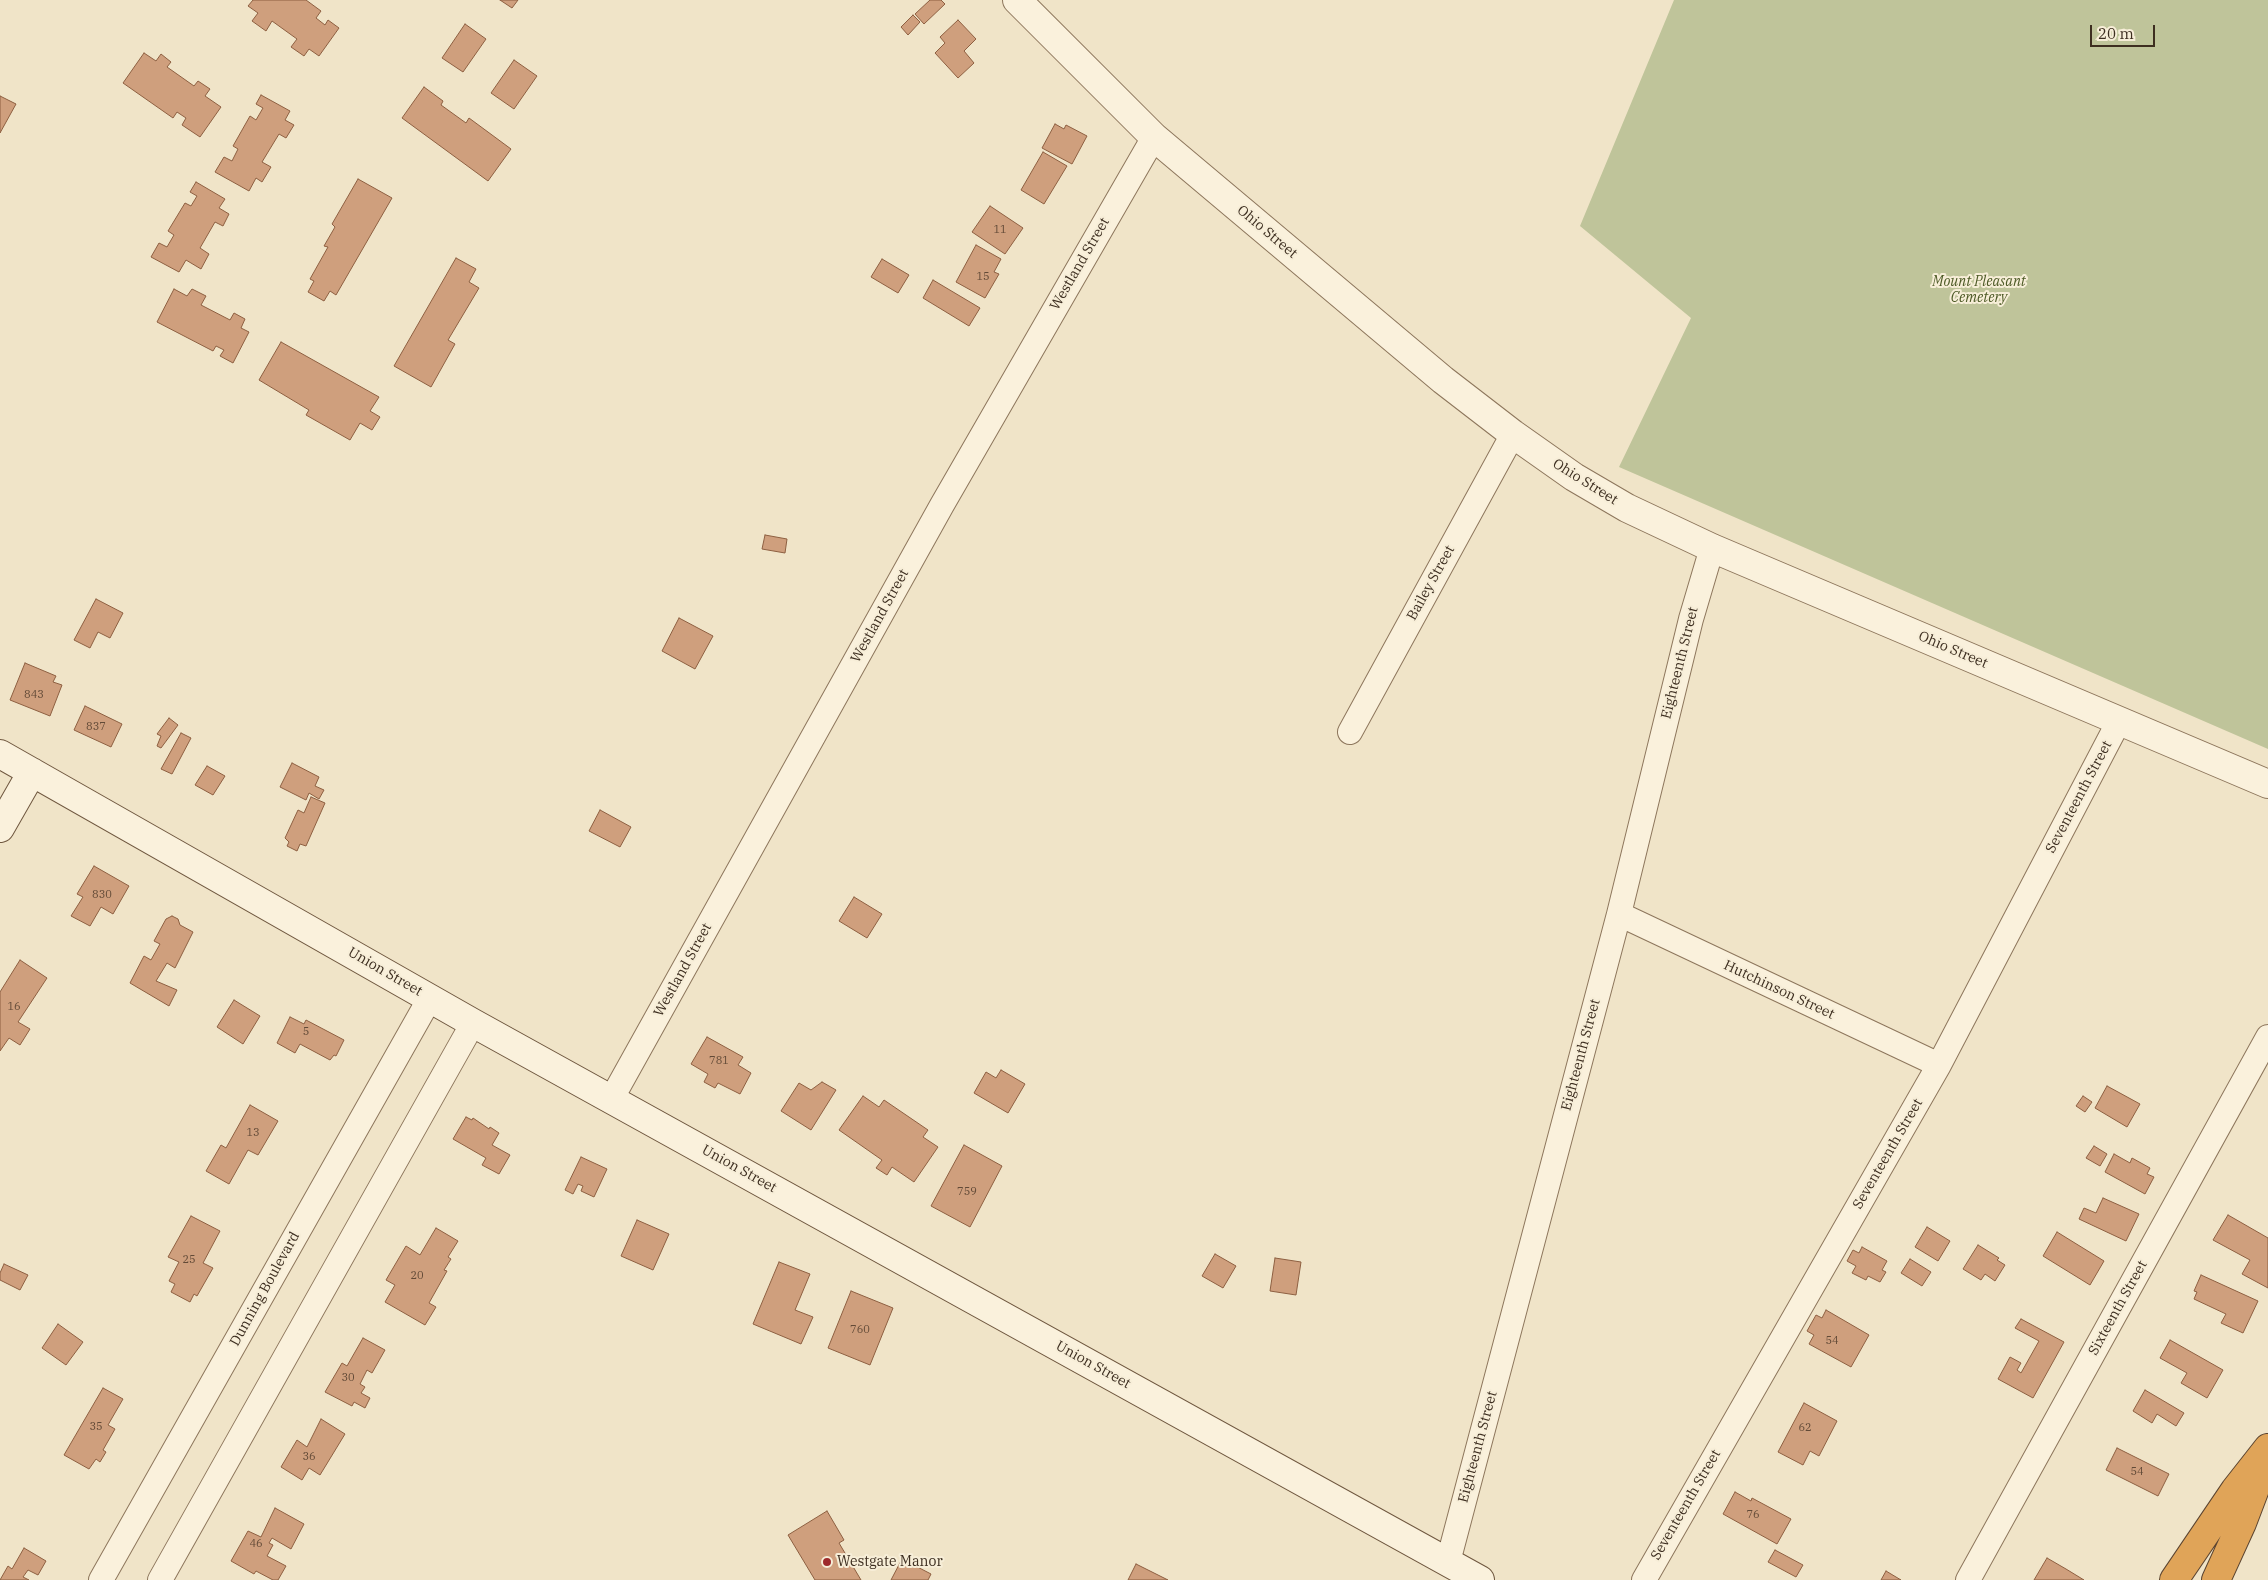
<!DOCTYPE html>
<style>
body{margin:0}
#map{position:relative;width:2268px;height:1580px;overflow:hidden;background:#f0e4c8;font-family:"IBM Plex Serif",serif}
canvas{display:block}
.scale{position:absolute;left:2090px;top:25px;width:65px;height:22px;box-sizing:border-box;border:2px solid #3d2e20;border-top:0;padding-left:6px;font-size:15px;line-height:18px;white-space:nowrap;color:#3d2e20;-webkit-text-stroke:4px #f7eed8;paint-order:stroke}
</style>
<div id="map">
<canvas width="2268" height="1580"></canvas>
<div class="scale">20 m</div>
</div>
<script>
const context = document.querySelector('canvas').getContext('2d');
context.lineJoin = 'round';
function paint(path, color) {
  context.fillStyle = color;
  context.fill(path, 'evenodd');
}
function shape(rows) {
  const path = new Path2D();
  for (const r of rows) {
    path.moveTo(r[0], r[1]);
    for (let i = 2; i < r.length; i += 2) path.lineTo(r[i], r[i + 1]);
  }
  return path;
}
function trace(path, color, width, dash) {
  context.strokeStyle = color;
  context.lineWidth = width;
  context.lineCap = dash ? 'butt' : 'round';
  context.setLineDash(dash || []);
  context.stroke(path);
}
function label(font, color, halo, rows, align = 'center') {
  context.font = font + ' "IBM Plex Serif",serif';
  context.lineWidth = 4;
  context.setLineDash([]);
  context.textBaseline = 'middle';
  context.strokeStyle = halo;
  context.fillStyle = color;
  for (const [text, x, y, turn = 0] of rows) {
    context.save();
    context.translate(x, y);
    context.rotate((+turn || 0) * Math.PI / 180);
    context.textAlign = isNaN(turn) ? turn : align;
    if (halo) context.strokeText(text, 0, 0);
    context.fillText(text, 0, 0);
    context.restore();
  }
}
paint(shape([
 [1674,0,2268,0,2268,749,1619,467,1691,318,1580,226]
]), '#bfc49a');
const building = shape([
 [253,0,306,0,321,11,316,18,325,25,328,20,339,28,319,56,309,49,304,56,291,47,297,39,272,21,266,31,252,21,258,13,248,6,253,0],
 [500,0,518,0,512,8,500,0],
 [930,0,941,0,945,4,924,24,915,14,930,0],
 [913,15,920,22,908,35,901,27,913,15],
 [958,20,976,39,964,51,974,63,958,78,935,53,945,43,940,37,958,20],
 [465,24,486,39,463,72,442,58,465,24],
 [144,53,156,61,161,54,171,62,167,67,194,86,198,81,210,89,205,96,221,107,200,137,182,125,186,118,177,112,173,118,123,83,144,53],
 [514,60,537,76,514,109,491,93,514,60],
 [424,87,443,101,441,105,466,123,469,118,511,149,488,181,402,118,424,87],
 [261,95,290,111,285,120,294,125,286,138,279,134,262,162,271,167,262,182,256,178,249,191,215,172,224,157,232,161,238,149,233,146,250,116,256,120,263,108,256,104,261,95],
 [0,96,16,104,0,133,0,96],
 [1055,124,1064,129,1066,125,1087,136,1072,164,1042,148,1055,124],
 [1043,152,1067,166,1044,204,1021,190,1043,152],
 [358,179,392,198,336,295,330,291,324,301,308,292,314,281,310,279,328,247,324,246,335,227,332,224,358,179],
 [196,182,225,199,219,208,229,214,223,226,215,222,200,248,209,254,201,269,186,260,179,272,151,257,159,243,167,247,174,235,168,231,185,203,191,206,197,196,190,192,196,182],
 [990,206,1023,228,1005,254,972,232,990,206],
 [976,245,1001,259,994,272,999,274,985,298,956,282,976,245],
 [456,258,476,269,469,282,479,288,448,340,455,344,431,387,394,366,456,258],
 [882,259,909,275,898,293,871,277,882,259],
 [933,280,980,308,969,326,923,298,933,280],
 [174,289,187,296,192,289,206,296,201,305,230,320,234,313,245,319,241,328,249,332,233,363,220,356,224,350,216,346,213,351,157,322,174,289],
 [281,342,379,397,370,411,380,417,372,430,360,423,350,440,306,415,309,410,259,380,281,342],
 [765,535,787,539,785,553,762,549,765,535],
 [96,599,123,613,110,638,98,632,90,648,74,640,96,599],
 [679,618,713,636,695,669,662,651,679,618],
 [25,663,56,676,53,682,62,685,50,716,10,700,25,663],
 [85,706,122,724,111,747,74,730,85,706],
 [169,718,178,725,161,748,157,746,161,736,157,734,169,718],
 [181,733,191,738,172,774,161,769,181,733],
 [292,763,319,777,315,786,324,790,319,799,309,793,306,800,280,787,292,763],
 [207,766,225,776,213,795,195,785,207,766],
 [311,797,325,803,306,846,300,844,297,851,287,846,289,842,285,838,298,810,304,813,311,797],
 [600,810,631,827,620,847,589,831,600,810],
 [94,866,129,886,113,914,101,907,90,926,71,916,83,897,77,894,94,866],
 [854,897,882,914,867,938,839,921,854,897],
 [172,916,178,919,180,925,193,932,175,968,167,963,156,981,177,990,169,1006,130,983,144,956,151,960,160,944,154,941,166,919,172,916],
 [20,960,47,978,18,1022,30,1029,20,1045,9,1038,0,1051,0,992,20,960],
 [234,1000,260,1016,243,1044,217,1027,234,1000],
 [290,1017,304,1024,306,1020,344,1040,336,1056,334,1055,330,1060,300,1044,295,1053,277,1043,290,1017],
 [707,1037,743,1057,738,1065,751,1073,740,1094,718,1083,715,1088,704,1082,708,1074,691,1064,707,1037],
 [1001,1070,1025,1084,1008,1113,974,1093,986,1072,996,1078,1001,1070],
 [822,1082,836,1090,811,1130,781,1111,799,1083,811,1090,822,1082],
 [2107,1086,2140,1104,2127,1127,2095,1108,2107,1086],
 [863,1096,879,1107,884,1100,928,1130,923,1137,938,1147,914,1182,892,1167,887,1175,876,1168,882,1160,839,1130,863,1096],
 [2083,1096,2092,1102,2085,1112,2076,1106,2083,1096],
 [250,1105,278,1121,258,1155,248,1150,229,1184,206,1171,221,1145,226,1148,250,1105],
 [466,1117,472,1120,473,1118,489,1129,490,1127,499,1133,492,1145,510,1155,499,1174,482,1165,486,1158,453,1139,466,1117],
 [964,1145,1002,1166,970,1227,931,1206,964,1145],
 [2094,1146,2107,1154,2100,1166,2086,1158,2094,1146],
 [2114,1154,2130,1163,2132,1158,2150,1168,2147,1174,2154,1177,2145,1194,2105,1172,2114,1154],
 [581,1157,607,1169,594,1197,581,1191,583,1186,578,1184,573,1194,565,1190,581,1157],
 [2103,1198,2139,1214,2126,1241,2079,1219,2084,1208,2096,1213,2103,1198],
 [2228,1215,2268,1238,2268,1288,2242,1274,2250,1260,2213,1240,2228,1215],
 [191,1216,220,1231,203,1263,213,1268,197,1296,194,1294,190,1302,171,1292,175,1284,169,1281,179,1262,168,1257,191,1216],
 [637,1220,669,1234,653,1270,621,1256,637,1220],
 [1927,1227,1950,1241,1938,1261,1915,1247,1927,1227],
 [436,1228,458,1241,448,1257,451,1259,444,1270,447,1271,429,1303,436,1307,425,1325,385,1302,395,1285,386,1280,406,1246,420,1255,436,1228],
 [2057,1232,2104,1261,2090,1285,2043,1256,2057,1232],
 [1978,1245,1999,1258,1997,1260,2005,1265,1995,1281,1985,1274,1981,1280,1963,1269,1978,1245],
 [1862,1247,1887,1261,1882,1270,1886,1272,1880,1282,1868,1276,1866,1280,1852,1273,1856,1266,1847,1261,1853,1250,1859,1253,1862,1247],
 [1215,1254,1236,1266,1223,1288,1202,1276,1215,1254],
 [1275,1258,1301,1262,1296,1295,1270,1291,1275,1258],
 [1910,1259,1931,1272,1922,1286,1901,1273,1910,1259],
 [779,1262,810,1274,795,1310,813,1317,801,1344,753,1324,779,1262],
 [4,1264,28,1275,20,1290,0,1280,0,1273,4,1264],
 [2201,1275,2258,1301,2243,1333,2221,1323,2226,1314,2194,1299,2197,1292,2194,1291,2201,1275],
 [851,1291,893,1308,870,1365,828,1348,851,1291],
 [1826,1310,1869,1335,1851,1367,1809,1344,1814,1335,1807,1331,1816,1315,1822,1318,1826,1310],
 [2021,1319,2064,1342,2033,1398,1998,1379,2010,1357,2021,1363,2017,1370,2021,1373,2039,1341,2015,1328,2021,1319],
 [58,1324,83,1342,66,1365,42,1348,58,1324],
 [363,1338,385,1350,372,1373,367,1370,360,1384,365,1387,361,1393,370,1398,365,1408,354,1402,352,1406,325,1392,342,1363,347,1366,363,1338],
 [2170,1340,2223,1370,2207,1398,2181,1383,2187,1373,2160,1358,2170,1340],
 [103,1388,123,1399,108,1425,115,1429,103,1450,106,1452,100,1462,96,1459,89,1469,64,1455,103,1388],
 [2145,1390,2184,1413,2176,1426,2157,1414,2152,1423,2133,1411,2145,1390],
 [1804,1403,1837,1421,1819,1456,1810,1451,1803,1465,1778,1452,1804,1403],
 [321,1419,345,1434,320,1475,309,1468,302,1480,281,1467,297,1440,307,1447,321,1419],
 [2117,1448,2169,1474,2158,1496,2106,1470,2117,1448],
 [1735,1492,1751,1501,1752,1498,1791,1519,1777,1544,1723,1514,1735,1492],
 [275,1508,304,1524,291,1549,272,1538,269,1543,273,1545,267,1556,286,1566,278,1580,273,1580,256,1571,254,1574,231,1561,248,1531,261,1537,275,1508],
 [827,1511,844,1540,839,1543,861,1580,815,1580,788,1535,827,1511],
 [24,1548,46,1561,38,1575,28,1570,23,1577,29,1580,0,1580,8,1566,12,1569,24,1548],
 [1775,1550,1803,1565,1796,1577,1768,1562,1775,1550],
 [2047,1558,2066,1569,2084,1580,2034,1580,2047,1558],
 [902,1559,931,1574,928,1580,891,1580,902,1559],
 [1136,1564,1168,1580,1128,1580,1136,1564],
 [1886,1571,1901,1580,1881,1580,1886,1571]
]);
paint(building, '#cf9f7d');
trace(building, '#8d5f41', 1);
const minor = shape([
 [1350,732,1513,434],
 [1619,914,1939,1065],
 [612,1098,942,505,1154,137],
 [1448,1562,1619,914,1691,619,1712,548],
 [101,1580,430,998],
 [160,1580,473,1023],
 [1644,1580,1939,1065,2119,721],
 [1968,1580,2268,1037]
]);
const tertiary = shape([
 [1017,0,1154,137,1443,380,1513,434,1574,477,1627,508,1712,548,2268,784]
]);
const secondary = shape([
 [0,754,473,1023,1480,1580],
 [0,828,32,772]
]);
const motorway = shape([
 [2174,1580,2235,1490,2268,1448],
 [2216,1580,2242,1523,2264,1465]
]);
trace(minor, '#8d765c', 26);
trace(tertiary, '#8d765c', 30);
trace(secondary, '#6f573f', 30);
trace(motorway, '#5b4430', 30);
trace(minor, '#faf1dc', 24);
trace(tertiary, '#faf1dc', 28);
trace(secondary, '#faf1dc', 28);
trace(motorway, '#e0a458', 28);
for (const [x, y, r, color] of [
 [827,1562,5,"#9e2a2b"]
]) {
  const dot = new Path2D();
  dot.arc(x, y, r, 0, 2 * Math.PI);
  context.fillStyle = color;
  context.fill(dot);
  trace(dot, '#f7eed8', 2);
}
label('11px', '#624a37', null, [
 ["11",1000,230],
 ["15",983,277],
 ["843",34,695],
 ["837",96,727],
 ["830",102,895],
 ["16",14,1007],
 ["5",306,1032],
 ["781",719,1061],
 ["13",253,1133],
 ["759",967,1192],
 ["25",189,1260],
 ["20",417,1276],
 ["760",860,1330],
 ["54",1832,1341],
 ["30",348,1378],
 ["35",96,1427],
 ["62",1805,1428],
 ["36",309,1457],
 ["54",2137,1472],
 ["76",1753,1515],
 ["46",256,1544]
]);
label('14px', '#3d2e20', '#f7eed8', [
 ["Ohio Street",1267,232,40],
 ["Westland Street",1080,264,-60],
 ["Ohio Street",1585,482,32],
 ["Bailey Street",1431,583,-61],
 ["Westland Street",880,616,-61],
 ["Ohio Street",1953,650,23],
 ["Eighteenth Street",1680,663,-76],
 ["Seventeenth Street",2079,797,-62],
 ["Westland Street",683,970,-61],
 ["Union Street",385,972,30],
 ["Hutchinson Street",1779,990,25],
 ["Eighteenth Street",1581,1055,-75],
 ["Seventeenth Street",1888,1154,-60],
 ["Union Street",739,1169,29],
 ["Dunning Boulevard",265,1289,-61],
 ["Sixteenth Street",2118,1308,-61],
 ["Union Street",1093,1365,29],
 ["Eighteenth Street",1478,1447,-75],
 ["Seventeenth Street",1686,1505,-60]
]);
label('italic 14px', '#4d5a26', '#f7eed8', [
 ["Mount Pleasant",1979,282],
 ["Cemetery",1979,298]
]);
label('14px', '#3d2e20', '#f7eed8', [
 ["Westgate Manor",837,1562]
], 'left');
</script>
